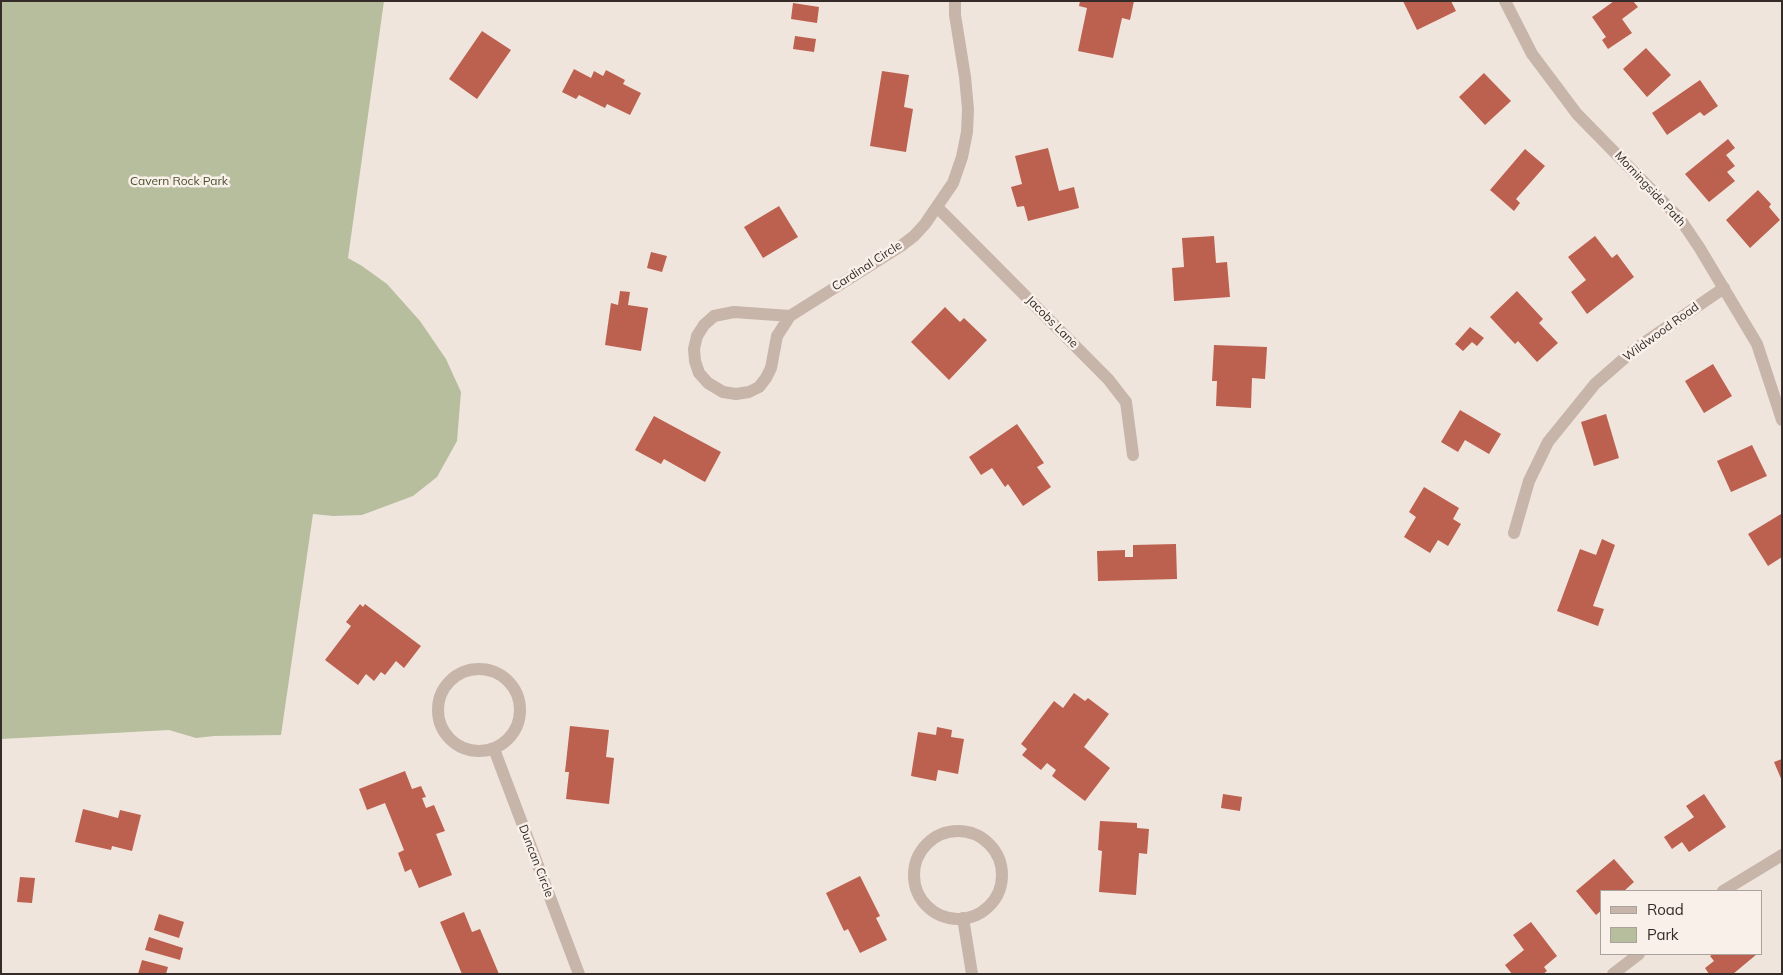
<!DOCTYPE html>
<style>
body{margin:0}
#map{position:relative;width:1783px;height:975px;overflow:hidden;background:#f0e5dd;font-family:Mulish,sans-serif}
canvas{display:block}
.frame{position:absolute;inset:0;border:2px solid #352c29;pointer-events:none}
.legend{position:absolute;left:1600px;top:890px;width:162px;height:65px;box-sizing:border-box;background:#f8f0e9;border:1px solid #aaa29c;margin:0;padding:6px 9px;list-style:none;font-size:15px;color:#352c29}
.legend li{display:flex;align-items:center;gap:10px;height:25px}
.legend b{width:25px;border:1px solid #aaa29c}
</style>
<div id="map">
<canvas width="1783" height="975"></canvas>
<div class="frame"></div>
<ul class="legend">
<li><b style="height:6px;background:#c7b5aa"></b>Road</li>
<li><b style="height:14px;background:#b6be9e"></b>Park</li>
</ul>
</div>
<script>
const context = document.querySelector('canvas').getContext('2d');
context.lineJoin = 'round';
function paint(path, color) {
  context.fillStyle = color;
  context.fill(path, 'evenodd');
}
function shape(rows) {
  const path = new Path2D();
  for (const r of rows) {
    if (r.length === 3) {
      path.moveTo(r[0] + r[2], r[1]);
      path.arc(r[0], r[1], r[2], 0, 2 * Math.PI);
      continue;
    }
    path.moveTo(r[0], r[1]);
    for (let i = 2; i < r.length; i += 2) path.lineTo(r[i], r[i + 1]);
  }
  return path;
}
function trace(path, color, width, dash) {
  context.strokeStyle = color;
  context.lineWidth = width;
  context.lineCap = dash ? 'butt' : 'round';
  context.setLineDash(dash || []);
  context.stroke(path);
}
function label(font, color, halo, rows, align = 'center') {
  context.font = font + ' Mulish,sans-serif';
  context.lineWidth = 5;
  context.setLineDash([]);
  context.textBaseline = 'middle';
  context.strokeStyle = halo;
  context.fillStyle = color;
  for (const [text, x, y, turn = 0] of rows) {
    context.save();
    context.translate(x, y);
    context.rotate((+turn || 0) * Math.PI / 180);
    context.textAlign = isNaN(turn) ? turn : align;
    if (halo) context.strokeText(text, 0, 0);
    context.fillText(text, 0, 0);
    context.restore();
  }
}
paint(shape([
 [1,1,384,1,348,258,362,266,387,284,420,321,446,359,461,392,457,441,437,477,413,496,362,515,333,516,313,514,281,735,214,736,196,738,169,730,1,739]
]), '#b6be9e');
paint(shape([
 [1080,1,1134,1,1130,20,1122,18,1113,58,1078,51,1087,8,1079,6],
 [1403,1,1451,1,1456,11,1417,30],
 [1614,1,1633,1,1638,7,1622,19,1632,33,1608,49,1602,40,1606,37,1592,17],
 [793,3,819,7,817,23,791,19],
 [482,31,511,50,477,99,449,79],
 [795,36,816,39,814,52,793,49],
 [1646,48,1671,75,1647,97,1623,69],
 [574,69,591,78,594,71,603,76,606,70,625,80,623,84,641,93,630,115,607,104,605,108,579,95,576,99,562,92],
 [882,71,909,75,904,107,913,109,906,152,870,146],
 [1484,73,1511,101,1485,125,1459,97],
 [1700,80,1718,106,1704,116,1700,112,1667,135,1652,113],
 [1728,139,1735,148,1726,155,1735,166,1727,172,1735,181,1709,202,1685,174],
 [1048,148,1059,191,1074,187,1079,208,1028,221,1024,206,1017,207,1011,187,1022,184,1015,156],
 [1525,149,1545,166,1516,199,1520,203,1514,211,1490,190],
 [1758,190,1771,204,1769,207,1780,220,1750,248,1726,220],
 [779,206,798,237,763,258,744,227],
 [1214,236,1216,263,1227,262,1230,297,1174,301,1172,268,1184,267,1182,238],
 [1595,236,1612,258,1617,254,1634,277,1587,314,1571,292,1586,280,1568,257],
 [651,252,667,256,662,272,647,268],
 [620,291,630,292,628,305,648,308,641,351,605,345,611,303,618,305],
 [1517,291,1543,319,1539,323,1558,343,1537,362,1518,341,1515,344,1490,317],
 [945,307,960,322,964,318,987,340,949,380,911,342],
 [1470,327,1484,338,1477,346,1472,342,1463,351,1455,344],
 [1214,345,1267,347,1265,379,1252,378,1251,408,1216,406,1217,381,1212,381],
 [1713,364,1732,396,1704,413,1685,381],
 [1460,410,1501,434,1489,454,1465,440,1458,452,1441,442],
 [1606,414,1619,458,1594,466,1581,422],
 [654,416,721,452,705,482,664,459,661,464,635,450],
 [1017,424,1044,463,1037,467,1051,487,1023,506,1008,484,1005,487,992,468,981,475,969,457],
 [1752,445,1767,476,1731,492,1717,461],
 [1424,487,1459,508,1453,519,1461,524,1448,546,1438,540,1430,553,1404,537,1416,517,1409,512],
 [1781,514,1782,557,1768,566,1748,534],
 [1602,539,1615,545,1593,606,1604,609,1598,626,1557,611,1580,549,1596,555],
 [1176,544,1177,579,1098,581,1097,551,1125,550,1125,557,1133,557,1133,545],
 [360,604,363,607,365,604,421,646,404,668,396,661,385,675,381,672,374,681,366,674,358,685,325,660,351,626,346,622],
 [1074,693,1085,701,1088,698,1109,714,1084,747,1110,768,1085,801,1052,776,1056,770,1047,763,1041,770,1022,755,1027,749,1021,744,1054,701,1063,708],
 [570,726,609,730,606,757,614,758,609,804,566,799,569,772,565,772],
 [937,727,952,730,951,737,964,739,958,774,938,770,936,781,911,776,918,732,936,735],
 [1782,759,1782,781,1774,762],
 [405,771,412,789,421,786,426,797,422,798,426,808,434,805,445,831,436,834,452,875,419,888,411,869,405,872,398,853,404,850,385,803,367,810,359,789],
 [1223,794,1242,797,1240,811,1221,808],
 [1704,794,1726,827,1689,852,1682,842,1672,849,1664,837,1694,817,1686,806],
 [83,809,118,818,120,810,141,815,132,851,112,846,111,850,75,842],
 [1100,821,1137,823,1137,828,1149,829,1147,854,1139,853,1136,895,1099,892,1102,851,1098,850],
 [1614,859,1634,882,1624,891,1602,891,1602,910,1596,915,1576,891],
 [860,876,880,916,876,918,887,940,860,953,848,929,844,931,826,893],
 [20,877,35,878,32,903,17,902],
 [464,912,472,932,480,929,499,974,462,974,440,922],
 [159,914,184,922,179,938,154,930],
 [1531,922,1557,956,1544,967,1547,971,1543,974,1512,974,1505,965,1524,950,1513,935],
 [149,937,183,948,180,960,145,950],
 [1713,954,1757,954,1733,974,1709,974,1705,968,1714,961,1710,956],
 [142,960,168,967,166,974,138,974]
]), '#bc604f');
trace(shape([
 [1505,1,1532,54,1577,114,1680,219,1699,247,1757,344,1782,420],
 [937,207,1108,379,1126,402,1133,455],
 [790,316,777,336,771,368,766,378,759,387,749,392,736,394,723,392,708,383,699,373,695,361,694,349,697,336,704,325,714,316,734,312,790,316,901,246,914,236,925,224,953,183,962,157,967,132,968,109,965,77,955,15,955,1],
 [1514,533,1529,481,1548,442,1595,384,1635,349,1724,288],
 [479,710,41],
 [494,749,579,974],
 [958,875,44],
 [1723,891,1782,855],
 [963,918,972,974],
 [1613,974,1639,954]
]), '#c7b5aa', 12);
label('12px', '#48512f', '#f8f0e9', [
 ["Cavern Rock Park",179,181]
]);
label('12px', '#352c29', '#f8f0e9', [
 ["Morningside Path",1650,189,47],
 ["Cardinal Circle",867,266,-33],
 ["Jacobs Lane",1052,322,45],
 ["Wildwood Road",1661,332,-36],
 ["Duncan Circle",536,861,69]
]);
</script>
